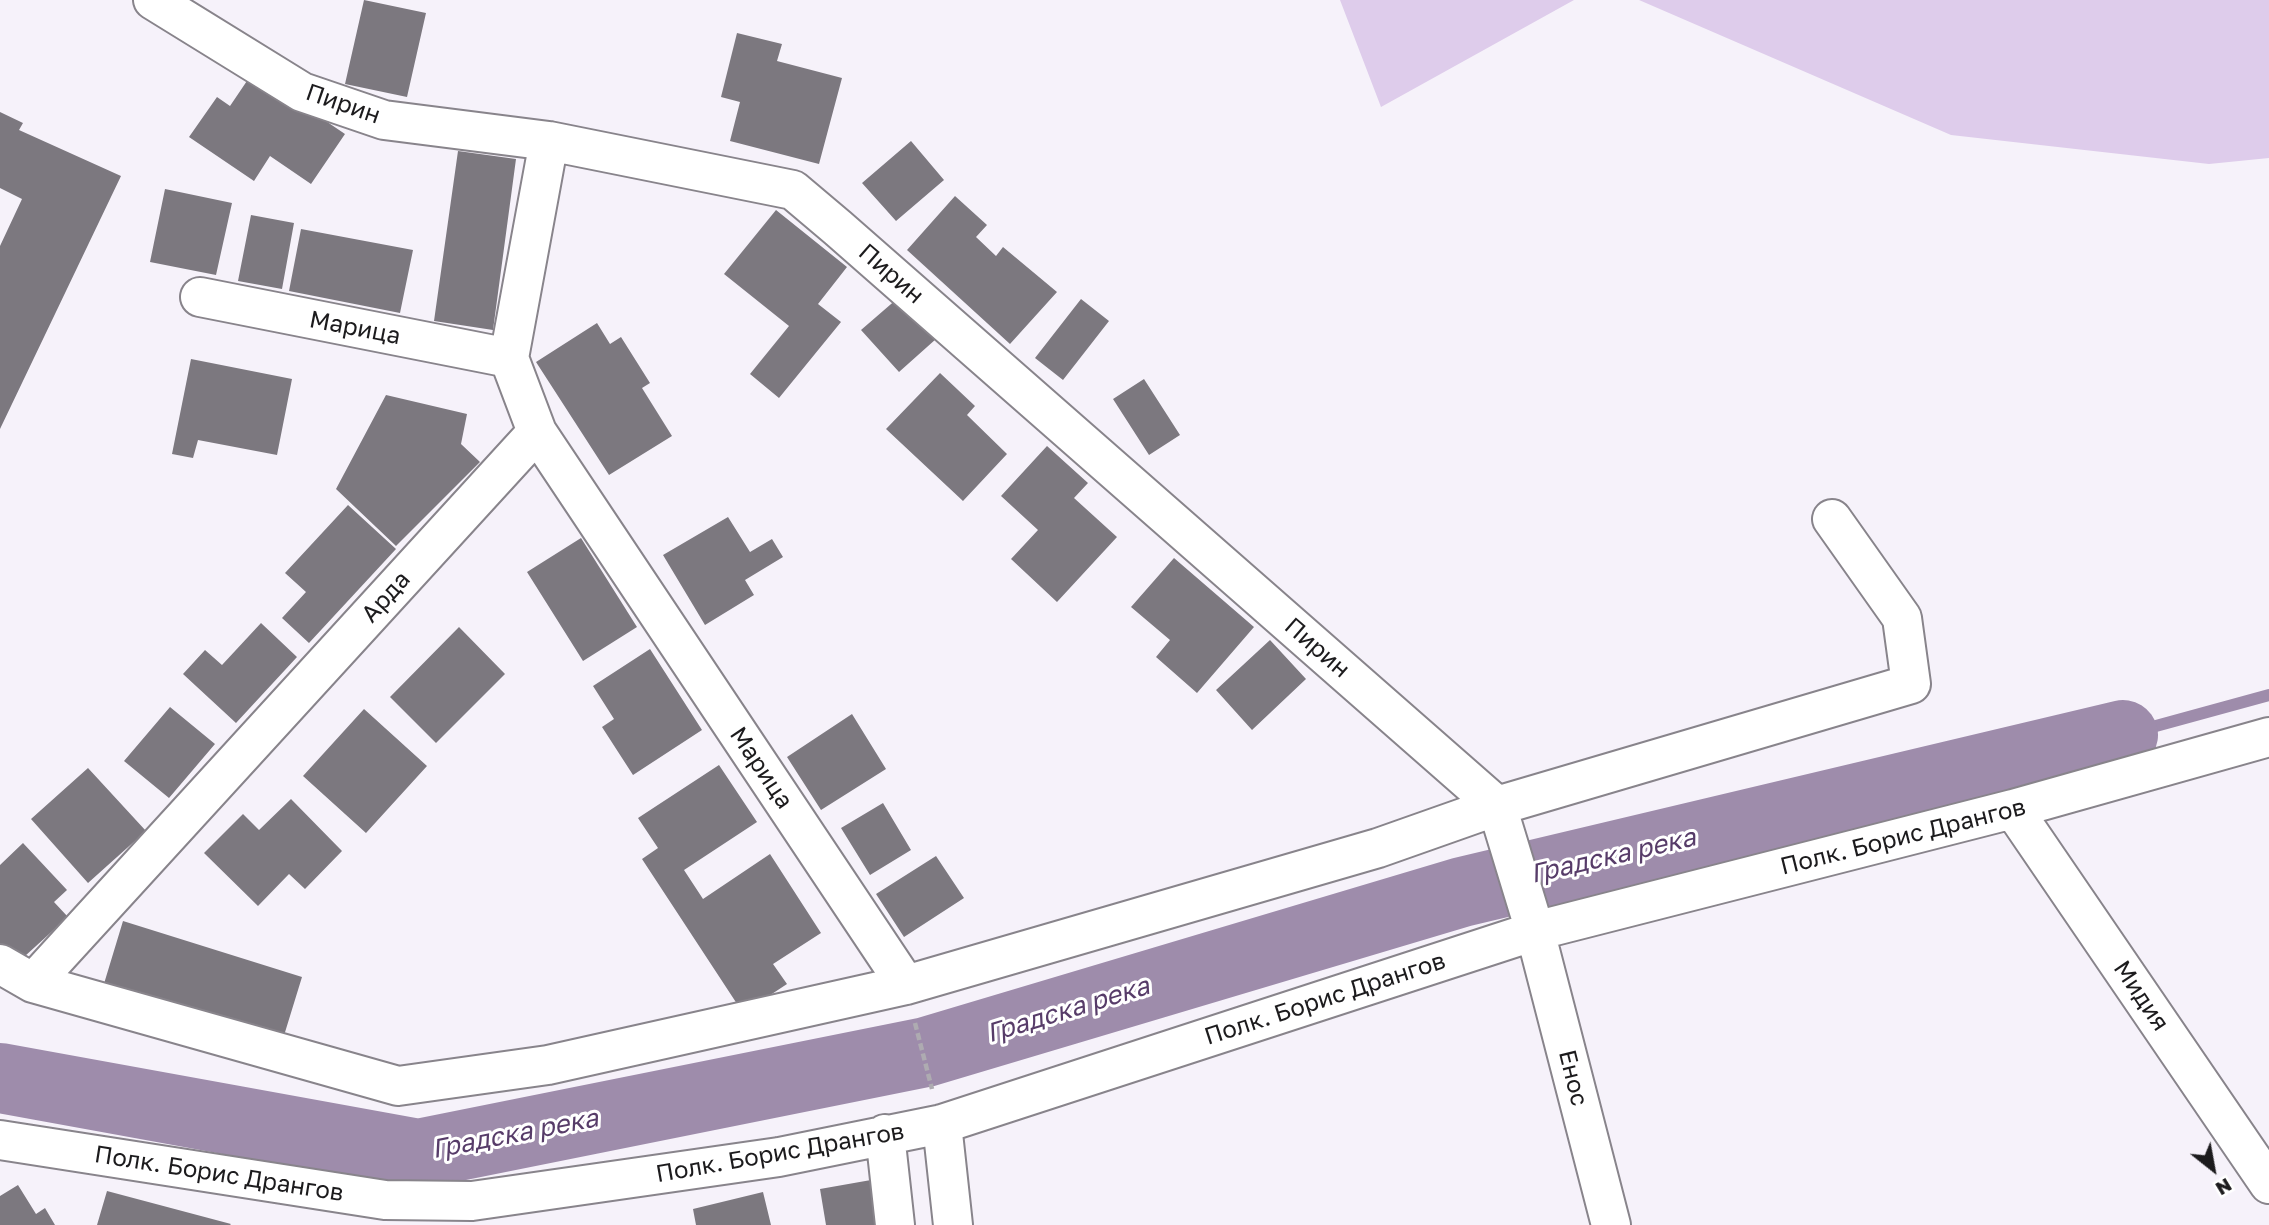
<!DOCTYPE html>
<meta charset="utf-8">
<style>
body{margin:0}
#map{position:relative;width:2269px;height:1225px;overflow:hidden;background:#f6f2fa;font-family:"Golos Text",sans-serif}
canvas{display:block}
.north{position:absolute;left:2178px;top:1134px;width:70px;height:70px;-webkit-text-stroke:5px #fff;paint-order:stroke;rotate:149deg;font-size:19px;font-weight:700;line-height:28px;text-align:center;color:#1c1b1d}
.north::after{content:'';display:block;margin:auto;width:24px;height:32px;background:#1c1b1d;clip-path:polygon(50% 0,100% 100%,50% 72%,0 100%)}
</style>
<div id="map">
<canvas width="2269" height="1225"></canvas>
<div class="north">N</div>
</div>
<script>
const context = document.querySelector('canvas').getContext('2d');
context.lineJoin = 'round';
function paint(path, color) {
  context.fillStyle = color;
  context.fill(path, 'evenodd');
}
function shape(rows) {
  const path = new Path2D();
  for (const r of rows) {
    path.moveTo(r[0], r[1]);
    for (let i = 2; i < r.length; i += 2) path.lineTo(r[i], r[i + 1]);
  }
  return path;
}
function trace(path, color, width, dash) {
  context.strokeStyle = color;
  context.lineWidth = width;
  context.lineCap = dash ? 'butt' : 'round';
  context.setLineDash(dash || []);
  context.stroke(path);
}
function label(font, color, halo, rows, align = 'center') {
  context.font = font + ' "Golos Text",sans-serif';
  context.lineWidth = 6;
  context.setLineDash([]);
  context.textBaseline = 'middle';
  context.strokeStyle = halo;
  context.fillStyle = color;
  for (const [text, x, y, turn = 0] of rows) {
    context.save();
    context.translate(x, y);
    context.rotate((+turn || 0) * Math.PI / 180);
    context.textAlign = isNaN(turn) ? turn : align;
    if (halo) context.strokeText(text, 0, 0);
    context.fillText(text, 0, 0);
    context.restore();
  }
}
paint(shape([
 [1340,0,1574,0,1381,107],
 [1639,0,2269,0,2269,158,2209,164,1951,135]
]), '#decceb');
trace(shape([
 [2123,735,2269,695]
]), '#9e8cab', 12);
trace(shape([
 [0,1078,418,1154,926,1052,1462,892,2123,735]
]), '#9e8cab', 70);
paint(shape([
 [364,0,426,13,407,97,345,84],
 [737,33,782,44,777,61,842,78,819,164,730,141,740,102,721,97],
 [253,72,345,134,311,184,270,156,254,181,189,137,217,97,230,106],
 [0,112,23,123,19,130,121,176,0,429,0,246,22,199,0,188],
 [911,141,944,180,896,221,862,183],
 [458,151,516,159,493,330,434,321],
 [165,189,232,203,216,275,150,262],
 [955,196,987,225,976,237,996,256,1003,247,1057,292,1010,344,907,250],
 [776,210,847,267,818,304,841,322,779,398,750,374,789,326,724,274],
 [251,215,294,223,282,289,238,281],
 [301,229,413,250,400,313,289,291],
 [898,298,936,339,899,372,861,330],
 [1081,299,1109,321,1063,380,1035,358],
 [597,323,610,344,621,337,650,383,642,388,672,436,609,475,536,362],
 [191,359,292,379,277,455,198,440,193,458,172,454],
 [940,373,975,406,967,415,1007,454,963,501,886,429],
 [1144,379,1180,435,1149,455,1113,399],
 [386,395,467,414,461,444,480,462,396,546,336,489],
 [1047,446,1088,483,1074,498,1117,537,1057,602,1011,559,1038,530,1001,496],
 [348,505,396,549,309,643,282,618,306,592,285,573],
 [728,517,750,552,772,539,783,557,745,580,754,595,705,625,663,555],
 [581,538,637,627,583,661,527,572],
 [1174,558,1254,627,1197,693,1156,657,1170,640,1131,607],
 [261,623,297,657,236,723,183,674,205,650,222,665],
 [459,627,505,674,436,743,390,697],
 [1270,640,1306,679,1252,730,1216,690],
 [650,649,702,730,633,775,602,727,614,719,593,686],
 [170,707,215,744,169,798,124,761],
 [364,709,427,766,366,833,303,776],
 [852,714,886,769,821,810,787,757],
 [719,765,757,822,684,870,703,899,770,854,821,933,773,964,787,984,743,1013,642,859,658,848,638,818],
 [88,768,146,831,88,883,31,819],
 [291,799,342,851,305,889,289,874,258,906,204,853,243,814,259,830],
 [883,803,911,850,870,875,841,828],
 [23,843,67,890,54,902,68,917,14,966,0,950,0,865],
 [936,856,964,898,904,937,876,894],
 [123,921,302,977,282,1042,103,987],
 [871,1180,880,1225,826,1225,820,1189],
 [18,1185,36,1214,45,1208,55,1225,0,1225,0,1196],
 [107,1191,231,1224,230,1225,97,1225],
 [763,1192,771,1225,696,1225,693,1209]
]), '#7c787f');
const street = shape([
 [153,0,302,92,384,120,549,141,793,190,838,228,1497,806,1535,931,1611,1225],
 [200,297,509,358],
 [537,432,906,985],
 [2013,809,2269,1184],
 [0,964,33,983,398,1086,548,1065,906,985,1378,848,1497,806,1911,684,1902,618,1832,519],
 [33,983,537,432,509,358,549,141],
 [942,1124,953,1225],
 [885,1134,895,1225],
 [0,1140,385,1200,472,1201,779,1157,942,1124,1535,931,2013,809,2269,737]
]);
trace(street, '#88848b', 42);
trace(shape([
 [915,1023,932,1089]
]), '#aeabb1', 4.5, [7, 3.5]);
trace(street, '#fff', 38);
label('24px', '#1c1b1d', '#fff', [
 ["Пирин",343,104,19],
 ["Пирин",891,274,41],
 ["Марица",355,328,11],
 ["Арда",386,597,-48],
 ["Пирин",1317,648,41],
 ["Марица",761,768,56],
 ["Полк. Борис Дрангов",1903,837,-14],
 ["Мидия",2141,996,56],
 ["Полк. Борис Дрангов",1325,999,-18],
 ["Енос",1573,1078,76],
 ["Полк. Борис Дрангов",780,1153,-10],
 ["Полк. Борис Дрангов",219,1174,9]
]);
label('italic 26px', '#573c69', '#fff', [
 ["Градска река",1613,856,-13],
 ["Градска река",1068,1010,-17],
 ["Градска река",515,1134,-11]
]);
</script>
